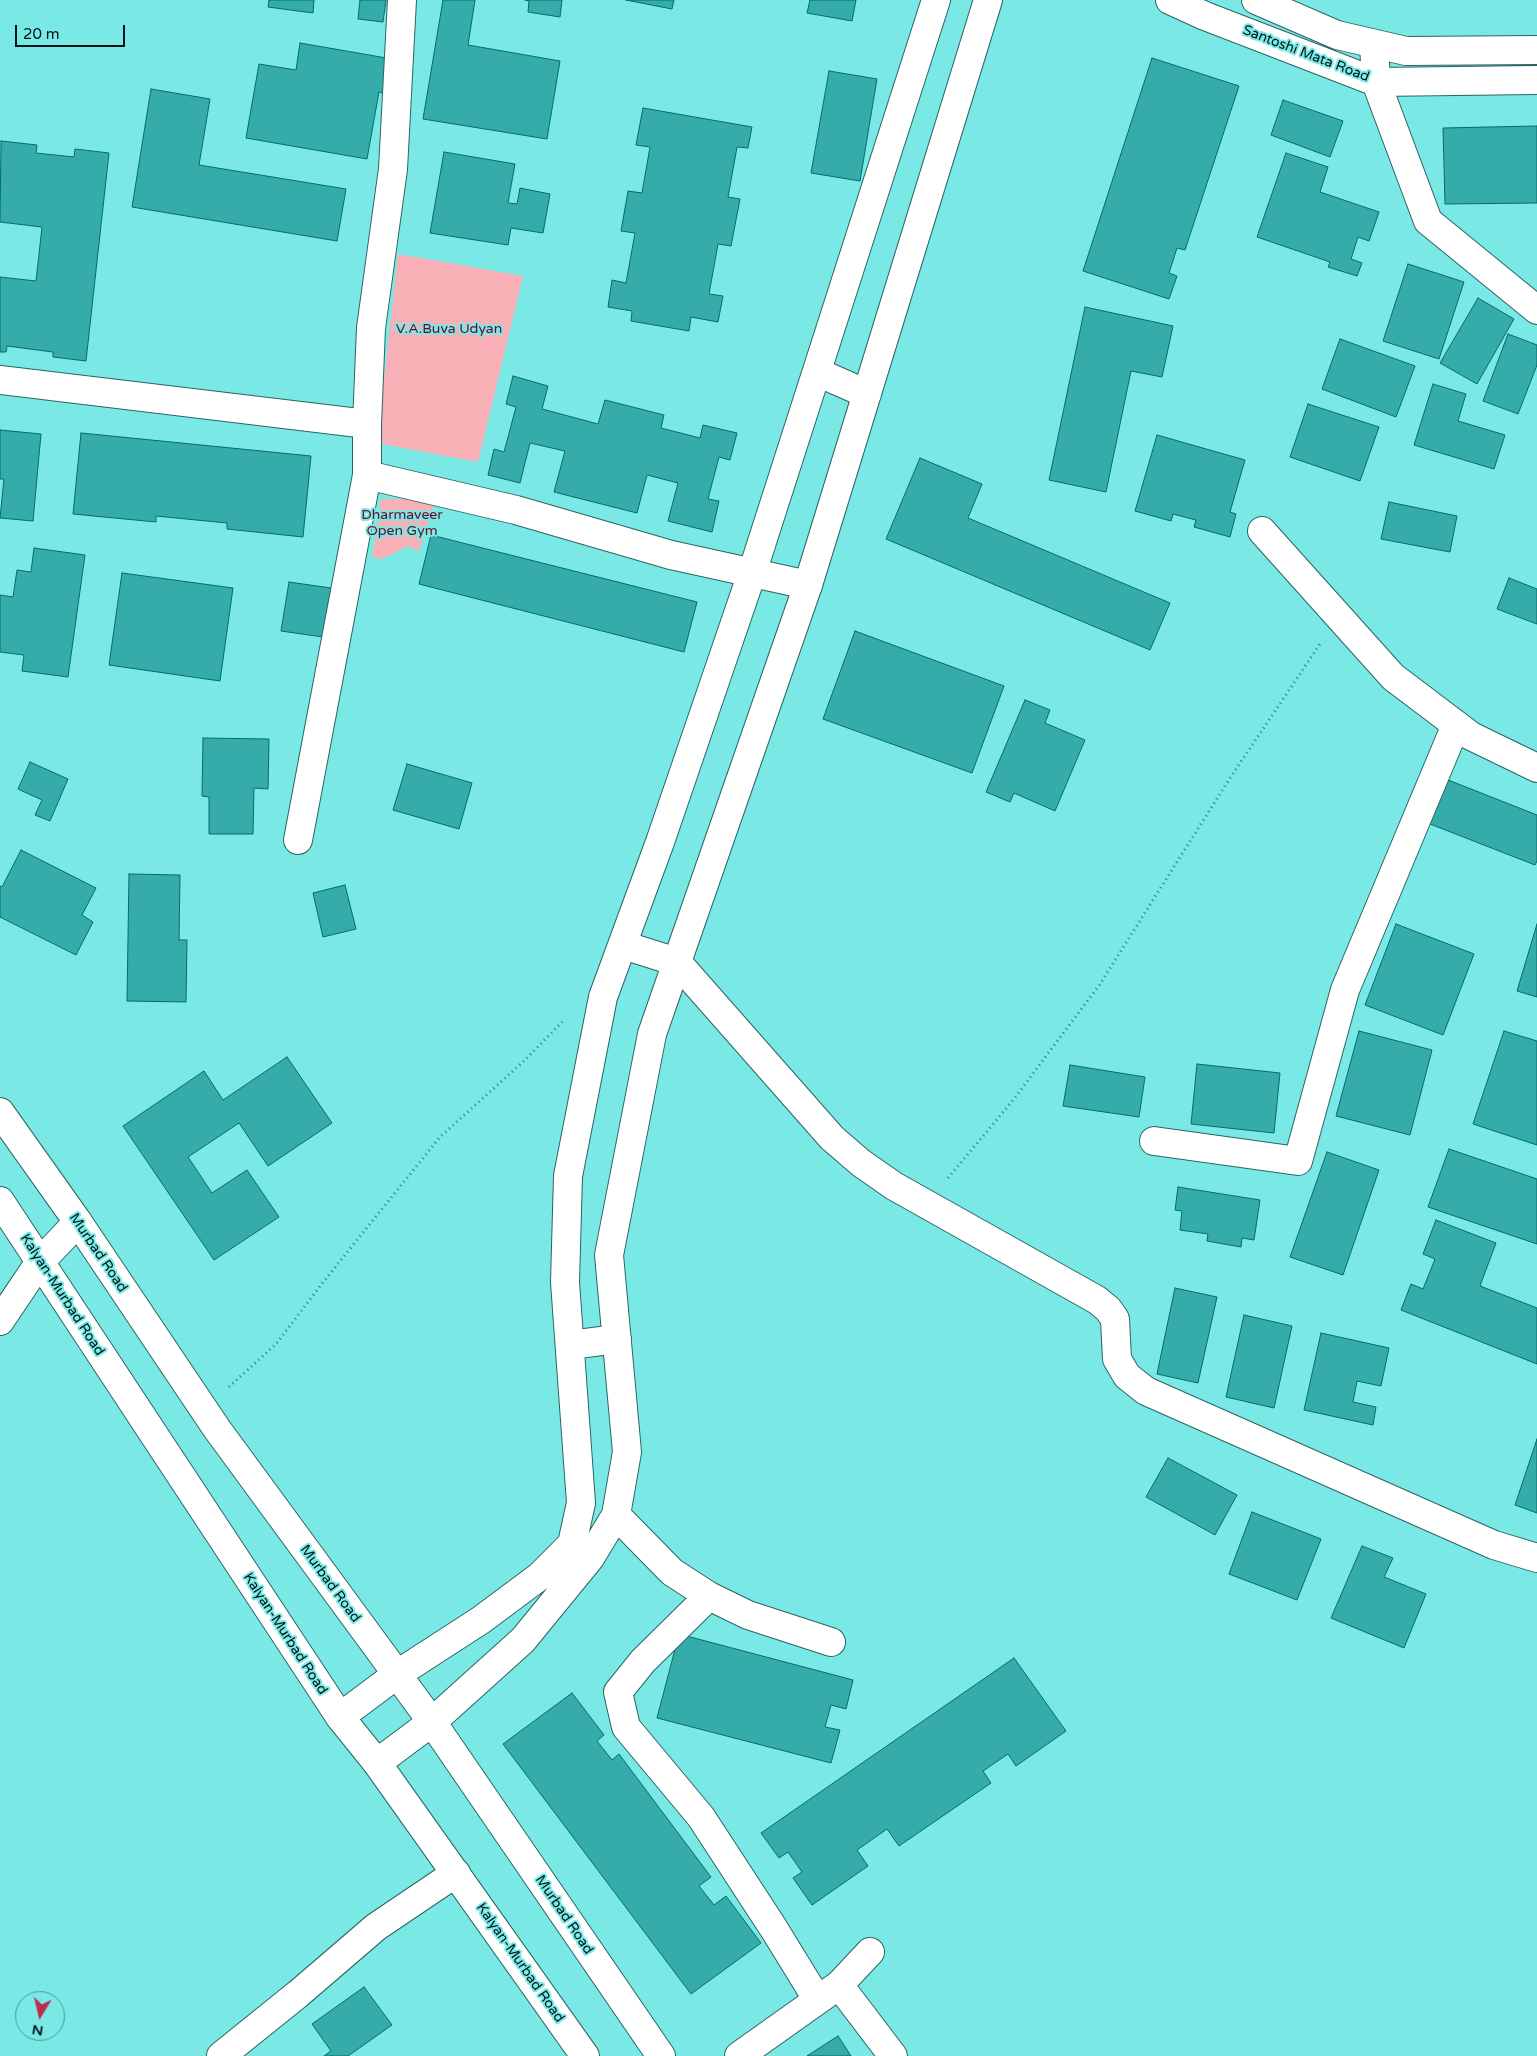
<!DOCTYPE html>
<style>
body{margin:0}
#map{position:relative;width:1537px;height:2056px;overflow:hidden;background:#7ae9e6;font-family:"Varela Round",sans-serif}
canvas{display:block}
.north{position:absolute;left:15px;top:1991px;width:50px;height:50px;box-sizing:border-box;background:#7ae9e6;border:1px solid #499492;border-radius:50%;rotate:189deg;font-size:14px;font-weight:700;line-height:20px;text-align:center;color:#001515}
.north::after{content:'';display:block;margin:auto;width:18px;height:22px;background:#bc2c4e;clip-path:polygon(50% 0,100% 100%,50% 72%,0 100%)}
.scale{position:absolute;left:15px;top:25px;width:110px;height:22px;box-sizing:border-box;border:2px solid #001515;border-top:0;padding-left:6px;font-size:15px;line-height:18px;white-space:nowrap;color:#001515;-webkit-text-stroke:4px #7ae9e6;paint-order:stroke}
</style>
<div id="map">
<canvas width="1537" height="2056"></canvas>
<div class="north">N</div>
<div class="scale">20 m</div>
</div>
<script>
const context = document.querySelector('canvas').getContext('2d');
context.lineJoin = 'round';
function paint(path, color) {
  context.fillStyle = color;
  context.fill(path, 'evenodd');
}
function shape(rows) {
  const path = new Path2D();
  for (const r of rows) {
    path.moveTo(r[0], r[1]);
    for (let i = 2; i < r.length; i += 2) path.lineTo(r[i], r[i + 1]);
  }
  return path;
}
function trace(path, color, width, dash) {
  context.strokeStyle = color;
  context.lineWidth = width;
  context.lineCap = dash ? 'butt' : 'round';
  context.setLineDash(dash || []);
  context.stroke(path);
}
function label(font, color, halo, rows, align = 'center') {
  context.font = font + ' "Varela Round",sans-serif';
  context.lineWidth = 4;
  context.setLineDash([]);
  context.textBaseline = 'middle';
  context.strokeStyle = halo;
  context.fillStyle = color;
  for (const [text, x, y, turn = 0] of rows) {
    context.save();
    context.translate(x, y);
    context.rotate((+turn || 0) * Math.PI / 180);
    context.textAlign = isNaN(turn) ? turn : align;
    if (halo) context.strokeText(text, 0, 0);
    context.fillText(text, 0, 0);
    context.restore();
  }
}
paint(shape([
 [398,254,523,276,478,462,377,443],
 [381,499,436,499,419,551,408,546,382,559,372,557]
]), '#f8afb6');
const building = shape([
 [269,0,314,0,313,13,268,7,269,0],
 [360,0,386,0,383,22,358,19,360,0],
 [443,0,475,0,468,45,560,61,547,139,423,119,443,0],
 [525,0,562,0,560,17,528,12,529,1,525,0],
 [626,0,674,0,672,9,626,0],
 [810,0,856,0,852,21,807,13,810,0],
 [300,43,398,60,392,95,379,92,367,159,246,138,259,64,296,70,300,43],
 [1152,58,1239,86,1185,250,1177,248,1169,273,1177,276,1169,299,1083,271,1152,58],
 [829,71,877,79,860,181,811,173,829,71],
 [151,89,210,99,199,165,346,189,337,241,132,207,151,89],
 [1283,100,1343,121,1330,157,1271,135,1283,100],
 [643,108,752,127,748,148,737,147,728,197,740,199,731,246,718,244,709,294,723,296,718,322,691,317,689,331,631,321,632,311,608,307,612,280,626,283,635,233,621,231,628,191,642,193,650,147,636,145,643,108],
 [1537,126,1537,203,1445,204,1443,128,1537,126],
 [1,141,37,145,36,153,74,157,75,149,109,153,86,361,53,357,53,352,7,346,6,352,0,352,0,277,36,281,42,227,0,222,1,141],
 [444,152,515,164,508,203,517,204,520,188,550,194,543,233,511,228,508,245,430,233,444,152],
 [1286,153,1328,167,1320,192,1379,212,1369,241,1358,237,1351,259,1362,263,1357,276,1328,267,1330,262,1257,237,1286,153],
 [1408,264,1464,282,1439,359,1383,341,1408,264],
 [1478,298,1514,319,1477,384,1440,363,1478,298],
 [1085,307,1173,326,1162,377,1131,371,1106,492,1049,480,1085,307],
 [1508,334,1537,345,1537,365,1518,414,1483,401,1508,334],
 [1340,339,1415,366,1396,417,1322,389,1340,339],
 [513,376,548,386,542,409,598,424,605,400,664,415,661,428,700,438,703,425,737,433,730,460,719,457,708,499,719,501,712,532,668,521,678,483,647,475,637,513,554,492,565,451,530,443,520,483,488,475,494,449,504,452,516,407,506,404,513,376],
 [1433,384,1466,394,1458,421,1505,435,1494,469,1414,445,1433,384],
 [1308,404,1379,427,1360,481,1290,457,1308,404],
 [0,430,41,434,33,521,0,518,4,479,0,479,0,430],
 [81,433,311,456,303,537,227,529,227,523,156,516,156,522,73,514,81,433],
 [1157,435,1245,460,1230,512,1236,514,1230,537,1194,527,1196,520,1173,514,1171,521,1135,511,1157,435],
 [920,458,982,484,968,518,1170,603,1150,650,886,539,920,458],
 [1389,502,1457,516,1450,552,1381,539,1389,502],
 [431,535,697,602,684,652,419,584,431,535],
 [34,548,85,555,68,677,22,671,24,655,0,652,0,595,13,597,17,570,31,572,34,548],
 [122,573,233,588,220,681,109,665,122,573],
 [1509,578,1537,589,1537,624,1497,609,1509,578],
 [289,582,331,588,323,637,281,631,289,582],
 [855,631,1004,686,972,773,823,719,855,631],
 [1025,700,1050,710,1045,723,1085,740,1055,811,1014,793,1010,802,986,792,1025,700],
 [203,738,269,739,268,789,254,788,253,834,209,834,209,797,202,796,203,738],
 [30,762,68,779,50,821,35,815,42,800,18,789,30,762],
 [407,764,472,783,459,829,393,810,407,764],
 [1443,778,1537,815,1537,861,1535,865,1425,822,1443,778],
 [21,850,96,888,82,915,93,922,76,955,0,917,0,886,2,887,21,850],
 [129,874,180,875,179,940,187,940,186,1002,127,1001,129,874],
 [345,885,356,929,323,937,313,893,345,885],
 [1396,924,1474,954,1443,1035,1365,1005,1396,924],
 [1537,924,1537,997,1517,991,1537,924],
 [1359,1031,1432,1050,1410,1135,1336,1116,1359,1031],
 [1504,1031,1537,1041,1537,1145,1473,1124,1504,1031],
 [287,1057,332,1123,268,1166,239,1123,188,1157,212,1193,247,1170,279,1217,214,1260,123,1126,204,1071,223,1100,287,1057],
 [1197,1064,1280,1073,1274,1133,1191,1124,1197,1064],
 [1070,1065,1145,1077,1139,1117,1063,1106,1070,1065],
 [1449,1149,1537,1179,1537,1244,1428,1207,1449,1149],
 [1327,1152,1379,1170,1343,1275,1290,1257,1327,1152],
 [1178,1187,1260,1200,1254,1240,1242,1238,1241,1247,1207,1241,1208,1234,1180,1230,1182,1211,1175,1210,1178,1187],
 [1436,1220,1496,1243,1480,1286,1537,1308,1537,1364,1401,1310,1411,1284,1423,1289,1435,1259,1423,1254,1436,1220],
 [1175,1288,1217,1297,1198,1383,1157,1374,1175,1288],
 [1244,1315,1292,1326,1274,1408,1226,1397,1244,1315],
 [1321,1333,1389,1348,1381,1386,1357,1381,1353,1402,1376,1407,1373,1425,1304,1410,1321,1333],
 [1537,1439,1537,1513,1515,1505,1537,1439],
 [1168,1458,1237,1495,1215,1535,1146,1497,1168,1458],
 [1252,1512,1321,1539,1297,1600,1229,1574,1252,1512],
 [1362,1546,1393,1558,1384,1577,1426,1594,1404,1648,1331,1618,1362,1546],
 [679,1634,853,1680,846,1709,831,1705,825,1727,840,1730,831,1763,657,1718,679,1634],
 [1014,1658,1066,1731,1016,1766,1008,1754,983,1771,991,1783,899,1846,887,1829,857,1850,868,1866,812,1905,793,1878,802,1872,788,1852,779,1858,761,1833,1014,1658],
 [572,1693,604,1735,597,1741,612,1760,619,1754,711,1877,699,1886,714,1905,726,1896,761,1943,691,1994,503,1744,572,1693],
 [364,1987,392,2025,348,2056,324,2056,331,2051,312,2024,364,1987],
 [838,2036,851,2056,807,2056,838,2036]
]);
paint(building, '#35aca9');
trace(building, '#036c6b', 1);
const minor = shape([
 [402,0,393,169,371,328,367,424,367,475,516,510,671,555,808,585],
 [0,380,367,424],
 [1262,531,1393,677,1471,736,1537,768],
 [298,840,367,475],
 [623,945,677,962,832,1138,861,1163,894,1186,1097,1300,1108,1309,1115,1319,1117,1359,1127,1376,1146,1391,1494,1545,1537,1558],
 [1154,1141,1298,1161,1345,990,1456,725],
 [0,1321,39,1263,78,1222],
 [616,1515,672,1572,709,1596],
 [839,1985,893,2056],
 [817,1999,774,1929,701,1817,626,1727,618,1692,643,1661,709,1596,748,1615,831,1642],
 [221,2056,298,1994,376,1927,456,1873],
 [739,2056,839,1985,870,1952]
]);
const tertiary = shape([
 [1374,44,1376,82,1428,221,1537,310]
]);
const secondary = shape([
 [1170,0,1205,16,1376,82,1537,80],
 [1256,0,1337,35,1406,51,1537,50],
 [817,372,867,394],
 [570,1345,617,1339],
 [340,1717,396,1675,481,1620,540,1576,572,1544,581,1503,565,1282,568,1176,603,997,660,842,752,573,936,0],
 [377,1763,432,1722,523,1640,590,1558,616,1515,627,1452,609,1255,652,1034,808,585,988,0]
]);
const trunk = shape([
 [0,1112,78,1222,217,1429,432,1722,661,2056],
 [0,1201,340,1717,377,1763,585,2056]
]);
trace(minor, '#2a6564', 30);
trace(tertiary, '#2a6564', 30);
trace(secondary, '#2a6564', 30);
trace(trunk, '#2a6564', 30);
trace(shape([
 [948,1178,1014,1099,1100,984,1230,778,1320,644],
 [229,1387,276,1344,324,1281,440,1137,524,1061,564,1020]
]), '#3b7c7a', 3, [1, 4]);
trace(minor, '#fff', 28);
trace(tertiary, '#fff', 28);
trace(secondary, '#fff', 28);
trace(trunk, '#fff', 28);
label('14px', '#001515', '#7ae9e6', [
 ["Santoshi Mata Road",1306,54,21],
 ["Murbad Road",98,1253,56],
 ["Kalyan-Murbad Road",62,1295,57],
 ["Murbad Road",330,1584,54],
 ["Kalyan-Murbad Road",285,1634,57],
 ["Murbad Road",564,1915,56],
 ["Kalyan-Murbad Road",520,1963,55]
]);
label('14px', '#6d0625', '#7ae9e6', [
 ["V.A.Buva Udyan",449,329],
 ["Dharmaveer",402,515],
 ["Open Gym",402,531]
]);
</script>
